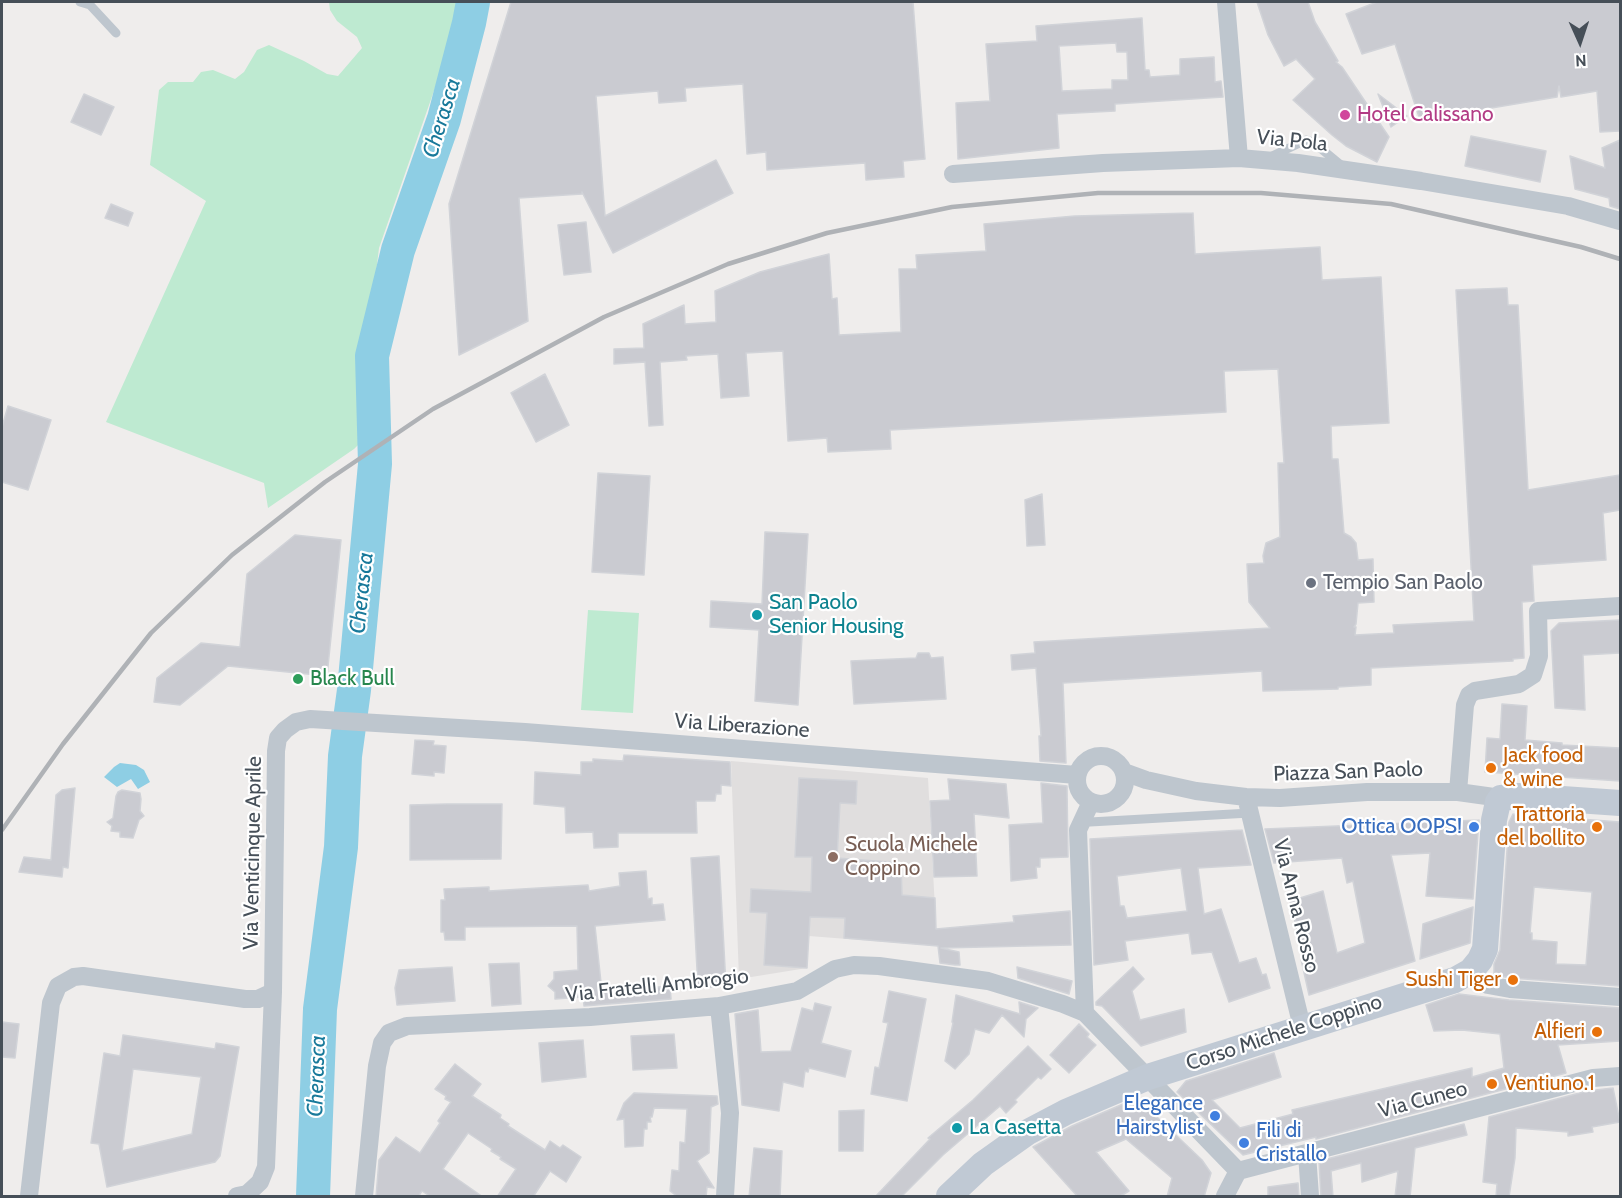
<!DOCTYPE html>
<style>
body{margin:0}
#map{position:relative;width:1622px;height:1198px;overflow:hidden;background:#efedec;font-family:Cabin,sans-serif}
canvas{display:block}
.frame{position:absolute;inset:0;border:3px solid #464f58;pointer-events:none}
.north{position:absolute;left:1550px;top:12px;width:60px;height:60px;-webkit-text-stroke:4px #fff;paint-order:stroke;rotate:177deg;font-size:16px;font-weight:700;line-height:24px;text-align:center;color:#464f58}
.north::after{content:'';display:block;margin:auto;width:21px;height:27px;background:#464f58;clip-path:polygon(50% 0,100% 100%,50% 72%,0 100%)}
</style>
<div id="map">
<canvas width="1622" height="1198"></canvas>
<div class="frame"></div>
<div class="north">N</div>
</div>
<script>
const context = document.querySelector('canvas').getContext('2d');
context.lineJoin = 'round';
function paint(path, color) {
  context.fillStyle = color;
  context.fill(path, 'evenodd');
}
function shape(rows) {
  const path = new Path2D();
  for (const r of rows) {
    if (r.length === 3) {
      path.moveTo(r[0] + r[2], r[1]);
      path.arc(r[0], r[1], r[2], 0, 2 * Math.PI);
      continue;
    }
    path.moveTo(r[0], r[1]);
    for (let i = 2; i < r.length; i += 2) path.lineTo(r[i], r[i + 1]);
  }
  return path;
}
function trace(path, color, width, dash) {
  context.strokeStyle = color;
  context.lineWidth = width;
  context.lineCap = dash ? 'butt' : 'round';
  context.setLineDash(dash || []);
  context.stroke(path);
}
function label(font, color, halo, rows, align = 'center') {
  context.font = font + ' Cabin,sans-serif';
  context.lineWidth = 4.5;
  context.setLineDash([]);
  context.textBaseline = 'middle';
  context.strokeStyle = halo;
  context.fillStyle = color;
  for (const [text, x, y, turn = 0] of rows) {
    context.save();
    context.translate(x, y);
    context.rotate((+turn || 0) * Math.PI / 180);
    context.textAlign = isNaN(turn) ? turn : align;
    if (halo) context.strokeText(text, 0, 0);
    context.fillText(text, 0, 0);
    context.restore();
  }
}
paint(shape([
 [731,761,928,778,937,946,809,936,807,968,739,979]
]), '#e0dede');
paint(shape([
 [329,2,465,2,379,248,373,298,363,440,354,449,268,508,264,483,106,422,206,201,150,165,159,90,168,82,193,82,201,72,213,70,235,79,244,72,257,50,269,45,304,61,327,74,338,76,362,48,357,37,337,21,330,10],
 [588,610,639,613,633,713,581,710]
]), '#beead1');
paint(shape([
 [120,763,136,765,144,770,150,782,138,789,131,779,117,787,104,777,114,767]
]), '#8ecee4');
trace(shape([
 [313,1196,320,1009,341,847,345,756,354,690,375,464,372,356,398,250,444,119,469,23,473,2]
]), '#8ecee4', 34);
const building = shape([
 [511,2,913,2,925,159,903,161,904,177,866,180,865,163,767,170,766,152,747,154,743,84,685,88,686,101,659,103,658,91,596,96,605,216,716,160,733,193,613,253,582,192,582,194,519,198,528,321,459,355,449,204,511,2],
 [1257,2,1308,2,1315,22,1338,61,1336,62,1342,67,1389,137,1377,162,1346,146,1332,135,1293,100,1315,79,1296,59,1284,66,1268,35,1257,2],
 [1377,2,1620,2,1620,131,1600,132,1597,91,1561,97,1559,86,1557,97,1420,120,1395,44,1362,54,1346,14,1377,2],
 [1142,18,1145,70,1149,70,1150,77,1180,75,1180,59,1214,57,1215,82,1221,81,1223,97,1115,104,1115,111,1057,114,1059,148,958,159,956,103,990,101,986,44,1037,41,1036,26,1142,18],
 [1116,43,1117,52,1127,52,1128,80,1112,80,1112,89,1062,91,1059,46,1116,43],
 [84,94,114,107,101,135,71,122,84,94],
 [1378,94,1407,116,1391,127,1378,94],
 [1471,136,1546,151,1540,182,1465,166,1471,136],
 [1620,140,1620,209,1610,206,1609,198,1575,189,1570,156,1605,168,1602,148,1620,140],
 [111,204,133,213,128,226,105,218,111,204],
 [1193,213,1195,254,1320,247,1322,280,1381,277,1389,423,1331,426,1332,459,1338,459,1344,533,1351,537,1356,543,1358,560,1373,559,1374,602,1358,603,1356,624,1354,627,1356,627,1355,635,1394,633,1393,625,1474,621,1456,290,1507,288,1508,305,1518,305,1528,490,1620,475,1620,510,1603,513,1606,560,1532,565,1534,601,1522,602,1524,658,1513,659,1513,661,1371,668,1371,685,1338,687,1338,689,1263,691,1262,671,1063,683,1066,763,1040,761,1039,736,1041,736,1036,668,1012,670,1011,655,1035,653,1034,642,1270,628,1249,602,1247,564,1264,563,1263,556,1266,543,1280,537,1278,463,1284,463,1278,369,1224,371,1226,412,890,430,891,449,828,452,827,438,788,441,783,351,746,353,749,396,721,398,718,354,686,356,687,360,660,362,663,425,649,426,645,362,614,364,614,349,644,348,643,324,684,305,685,324,716,322,715,291,760,272,813,258,829,254,832,299,837,298,839,335,901,332,899,269,917,269,916,255,986,251,984,224,1075,216,1193,213],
 [586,222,591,272,564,275,558,225,586,222],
 [545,374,569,425,536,442,511,393,545,374],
 [8,406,51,420,28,490,2,482,2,427,8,406],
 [598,473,650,476,644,575,592,572,598,473],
 [1042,494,1045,545,1027,546,1025,500,1042,494],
 [765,532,808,534,798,705,755,701,759,630,710,627,711,601,762,604,765,532],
 [295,535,341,540,327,676,228,666,180,705,154,702,157,678,201,643,240,647,247,574,295,535],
 [1620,620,1620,653,1583,655,1585,710,1555,708,1551,631,1559,623,1620,620],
 [918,653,929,653,931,658,943,657,946,699,854,704,851,661,916,658,918,653],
 [1502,704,1527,706,1525,740,1562,743,1562,745,1620,748,1620,781,1485,772,1487,738,1500,739,1502,704],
 [415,740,434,741,433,745,446,746,444,773,434,772,434,776,412,774,415,740],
 [624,755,730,762,731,786,721,785,721,794,716,794,715,801,696,801,697,833,618,833,618,847,594,848,593,832,566,833,565,807,534,804,535,772,581,775,581,762,593,762,593,759,623,761,624,755],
 [799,778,857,781,856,804,840,803,837,858,901,863,902,895,935,898,936,929,1014,922,1013,916,1070,911,1071,945,941,948,959,952,960,965,955,965,940,963,938,946,844,938,845,918,810,917,807,968,764,965,767,913,750,912,751,889,811,892,812,857,795,857,799,778],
 [948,779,1006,784,1009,818,974,814,977,876,934,877,930,801,950,800,948,779],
 [1041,783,1067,786,1068,857,1040,858,1040,867,1036,867,1037,878,1011,881,1009,825,1043,823,1041,783],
 [75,788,68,868,63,867,62,877,19,872,24,857,51,860,56,795,62,790,75,788],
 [122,790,140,793,141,799,140,811,144,816,139,820,133,838,120,837,120,832,111,831,112,826,107,822,113,818,116,796,118,792,122,790],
 [447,804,502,804,501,859,410,860,410,805,447,804],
 [1513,814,1620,822,1620,986,1511,978,1494,975,1494,964,1500,950,1509,822,1513,814],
 [1534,887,1592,892,1586,965,1556,964,1557,942,1532,940,1532,933,1530,933,1534,887],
 [1479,820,1473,899,1426,896,1430,853,1391,855,1415,961,1309,995,1301,959,1304,958,1290,901,1323,891,1337,953,1365,943,1353,881,1347,883,1342,858,1274,863,1265,829,1479,820],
 [1242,830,1251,865,1198,868,1204,914,1221,909,1239,963,1256,958,1262,975,1266,974,1270,988,1229,1002,1212,952,1192,954,1189,933,1125,941,1128,960,1094,965,1090,839,1242,830],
 [1181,868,1187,911,1127,918,1124,906,1120,906,1117,876,1181,868],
 [719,856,726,986,698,988,691,858,719,856],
 [646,871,648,899,652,898,652,905,663,904,665,920,595,926,602,992,670,986,671,999,584,1006,583,997,555,999,555,992,548,986,554,979,554,972,578,970,577,926,465,927,465,940,445,940,444,932,441,932,441,900,445,900,444,889,489,887,489,891,588,885,589,891,620,886,619,873,646,871],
 [1473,907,1470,943,1420,959,1423,924,1473,907],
 [519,963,521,1004,492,1006,489,964,519,963],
 [452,967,455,1001,397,1005,395,988,399,970,452,967],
 [1017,967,1072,981,1069,994,1018,978,1017,967],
 [1133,967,1144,979,1132,991,1140,1020,1184,1009,1186,1032,1141,1046,1102,1006,1096,1005,1096,1002,1133,967],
 [889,991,926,999,907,1101,871,1094,875,1067,879,1068,888,1023,883,1022,889,991],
 [1459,994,1509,1000,1620,1008,1620,1041,1558,1045,1566,1073,1316,1139,1316,1137,1243,1155,1177,1092,1186,1081,1274,1053,1281,1077,1212,1100,1240,1128,1293,1114,1292,1110,1472,1068,1472,1077,1504,1068,1500,1034,1462,1030,1434,1031,1426,1005,1459,994],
 [956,995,1020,1014,1019,1002,1038,1008,1026,1019,1024,1037,1002,1015,989,1033,975,1029,969,1054,955,1069,945,1061,953,1023,952,1022,956,995],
 [815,1003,831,1007,821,1043,851,1051,845,1077,809,1068,808,1072,805,1071,803,1087,783,1082,779,1111,742,1105,735,1014,758,1010,761,1052,791,1051,802,1008,813,1011,815,1003],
 [2,1022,19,1024,15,1058,2,1057,2,1022],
 [1079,1024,1089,1034,1087,1037,1096,1045,1069,1073,1050,1055,1079,1024],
 [674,1034,677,1068,633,1070,631,1036,674,1034],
 [123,1035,215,1049,216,1043,239,1047,220,1156,215,1162,107,1187,99,1144,91,1143,104,1053,120,1056,123,1035],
 [133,1069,201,1077,192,1134,122,1151,133,1069],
 [583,1040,586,1077,542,1082,539,1043,583,1040],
 [1028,1046,1051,1069,1041,1079,1038,1077,1015,1100,1017,1102,1006,1113,1000,1106,943,1155,901,1197,875,1197,930,1139,928,1138,973,1100,1028,1046],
 [455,1064,481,1084,472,1096,501,1115,500,1118,509,1124,508,1126,545,1150,550,1141,560,1148,563,1145,581,1157,566,1182,550,1171,533,1197,497,1197,516,1169,500,1159,501,1157,491,1151,492,1149,468,1133,443,1169,483,1197,431,1197,422,1191,418,1197,376,1197,379,1160,396,1137,420,1153,440,1123,438,1121,451,1102,445,1099,446,1096,435,1089,455,1064],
 [1613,1088,1620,1122,1592,1127,1593,1132,1568,1136,1568,1132,1516,1128,1515,1158,1509,1197,1496,1197,1497,1184,1483,1182,1489,1117,1587,1091,1613,1088],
 [634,1093,717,1096,718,1104,711,1107,709,1153,697,1161,714,1188,707,1187,706,1197,678,1197,670,1191,672,1170,679,1171,680,1142,685,1143,687,1109,654,1108,652,1117,650,1117,651,1122,647,1122,647,1129,644,1129,643,1146,625,1147,624,1119,617,1120,624,1103,634,1093],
 [1137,1098,1202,1160,1211,1173,1204,1197,1167,1197,1172,1178,1126,1139,1096,1152,1129,1191,1119,1197,1078,1197,1033,1147,1072,1126,1137,1098],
 [864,1110,863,1151,839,1151,839,1111,864,1110],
 [1464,1124,1467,1135,1415,1148,1410,1197,1395,1197,1398,1171,1362,1182,1361,1163,1331,1171,1333,1197,1321,1197,1319,1161,1464,1124],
 [754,1148,782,1151,780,1197,749,1197,754,1148],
 [1298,1183,1299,1197,1268,1197,1268,1187,1298,1183]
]);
paint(building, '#cacbd1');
trace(building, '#d1d3d8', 1.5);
trace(shape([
 [80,2,90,5,116,33],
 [1270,157,1306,140,1313,142,1342,166],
 [1085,815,1090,822,1250,813]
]), '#bec6ce', 9);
trace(shape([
 [1226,2,1239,158],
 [953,174,1103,163,1239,158,1298,163,1421,181,1568,206,1620,221],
 [1101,780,24],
 [1124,772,1146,780,1196,791,1246,797,1280,798,1367,792,1458,792,1501,798],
 [1458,792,1465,705,1469,695,1475,691,1519,684,1533,675,1539,656,1538,611,1620,606],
 [1246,797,1302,1027],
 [1471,971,1480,980,1488,985,1510,989,1620,997],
 [719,1006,730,1113,725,1196],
 [1085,1013,1078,830,1091,802],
 [1307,1154,1310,1196],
 [1238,1171,1593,1078,1620,1076],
 [29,1196,51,1003,58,986,74,977,83,976,245,999,258,999,273,992],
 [237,1196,247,1194,260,1182,266,1167,273,992,276,751,278,738,285,730,296,722,310,719,525,732,1077,775],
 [364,1196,377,1066,382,1043,389,1033,407,1026,590,1017,719,1006,797,991,835,969,854,965,879,966,988,981,1063,1004,1085,1013,1238,1171,1225,1196]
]), '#bec6ce', 18);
trace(shape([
 [949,1196,983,1164,1028,1132,1066,1112,1148,1077,1455,980,1471,971,1480,960,1485,949,1494,820,1498,802,1501,798,1519,796,1620,803]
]), '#c0c9d4', 26);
trace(shape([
 [2,830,63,744,151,633,232,555,325,482,433,409,604,317,728,264,827,233,952,207,1098,193,1261,193,1391,204,1581,247,1620,259]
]), '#afb2b6', 4.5);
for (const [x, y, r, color] of [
 [1345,115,6,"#d1479c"],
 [1311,583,6,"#6b7280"],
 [757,615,6,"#0f9aa8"],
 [298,679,6,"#2e9e5b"],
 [1491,768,6,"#e8710a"],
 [1474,827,6,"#3f7fe0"],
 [1597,827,6,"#e8710a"],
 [833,857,6,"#8d6e63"],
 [1513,980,6,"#e8710a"],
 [1597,1032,6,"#e8710a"],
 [1492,1084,6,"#e8710a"],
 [1215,1116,6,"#3f7fe0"],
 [957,1128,6,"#0f9aa8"],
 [1244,1143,6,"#3f7fe0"]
]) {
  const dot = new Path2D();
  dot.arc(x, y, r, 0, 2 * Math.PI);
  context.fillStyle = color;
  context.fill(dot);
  trace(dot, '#fff', 2);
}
label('21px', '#b23c85', '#fff', [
 ["Hotel Calissano",1357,115]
], 'left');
label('21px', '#464f58', '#fff', [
 ["Via Pola",1292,141,6],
 ["Via Liberazione",742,726,4],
 ["Piazza San Paolo",1348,772,-2],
 ["Via Venticinque Aprile",253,853,-89],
 ["Via Anna Rosso",1296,906,76],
 ["Via Fratelli Ambrogio",657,986,-6],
 ["Corso Michele Coppino",1284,1033,-18],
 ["Via Cuneo",1423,1100,-15]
]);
label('21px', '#5b616d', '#fff', [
 ["Tempio San Paolo",1323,583]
], 'left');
label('21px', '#0d838f', '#fff', [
 ["San Paolo",769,603],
 ["Senior Housing",769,627],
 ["La Casetta",969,1128]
], 'left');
label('21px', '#27864d', '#fff', [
 ["Black Bull",310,679]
], 'left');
label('21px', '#c56008', '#fff', [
 ["Jack food",1503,756,"left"],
 ["& wine",1503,780,"left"],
 ["Trattoria",1585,815],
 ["del bollito",1585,839],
 ["Sushi Tiger",1501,980],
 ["Alfieri",1585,1032],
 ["Ventiuno.1",1504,1084,"left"]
], 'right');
label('21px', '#366cbe', '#fff', [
 ["Ottica OOPS!",1462,827],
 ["Elegance",1203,1104],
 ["Hairstylist",1203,1128],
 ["Fili di",1256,1131,"left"],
 ["Cristallo",1256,1155,"left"]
], 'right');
label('21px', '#785e54', '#fff', [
 ["Scuola Michele",845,845],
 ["Coppino",845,869]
], 'left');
label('italic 22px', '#18799a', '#fff', [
 ["Cherasca",442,118,-73],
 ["Cherasca",362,593,-84],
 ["Cherasca",317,1076,-88]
]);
</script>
